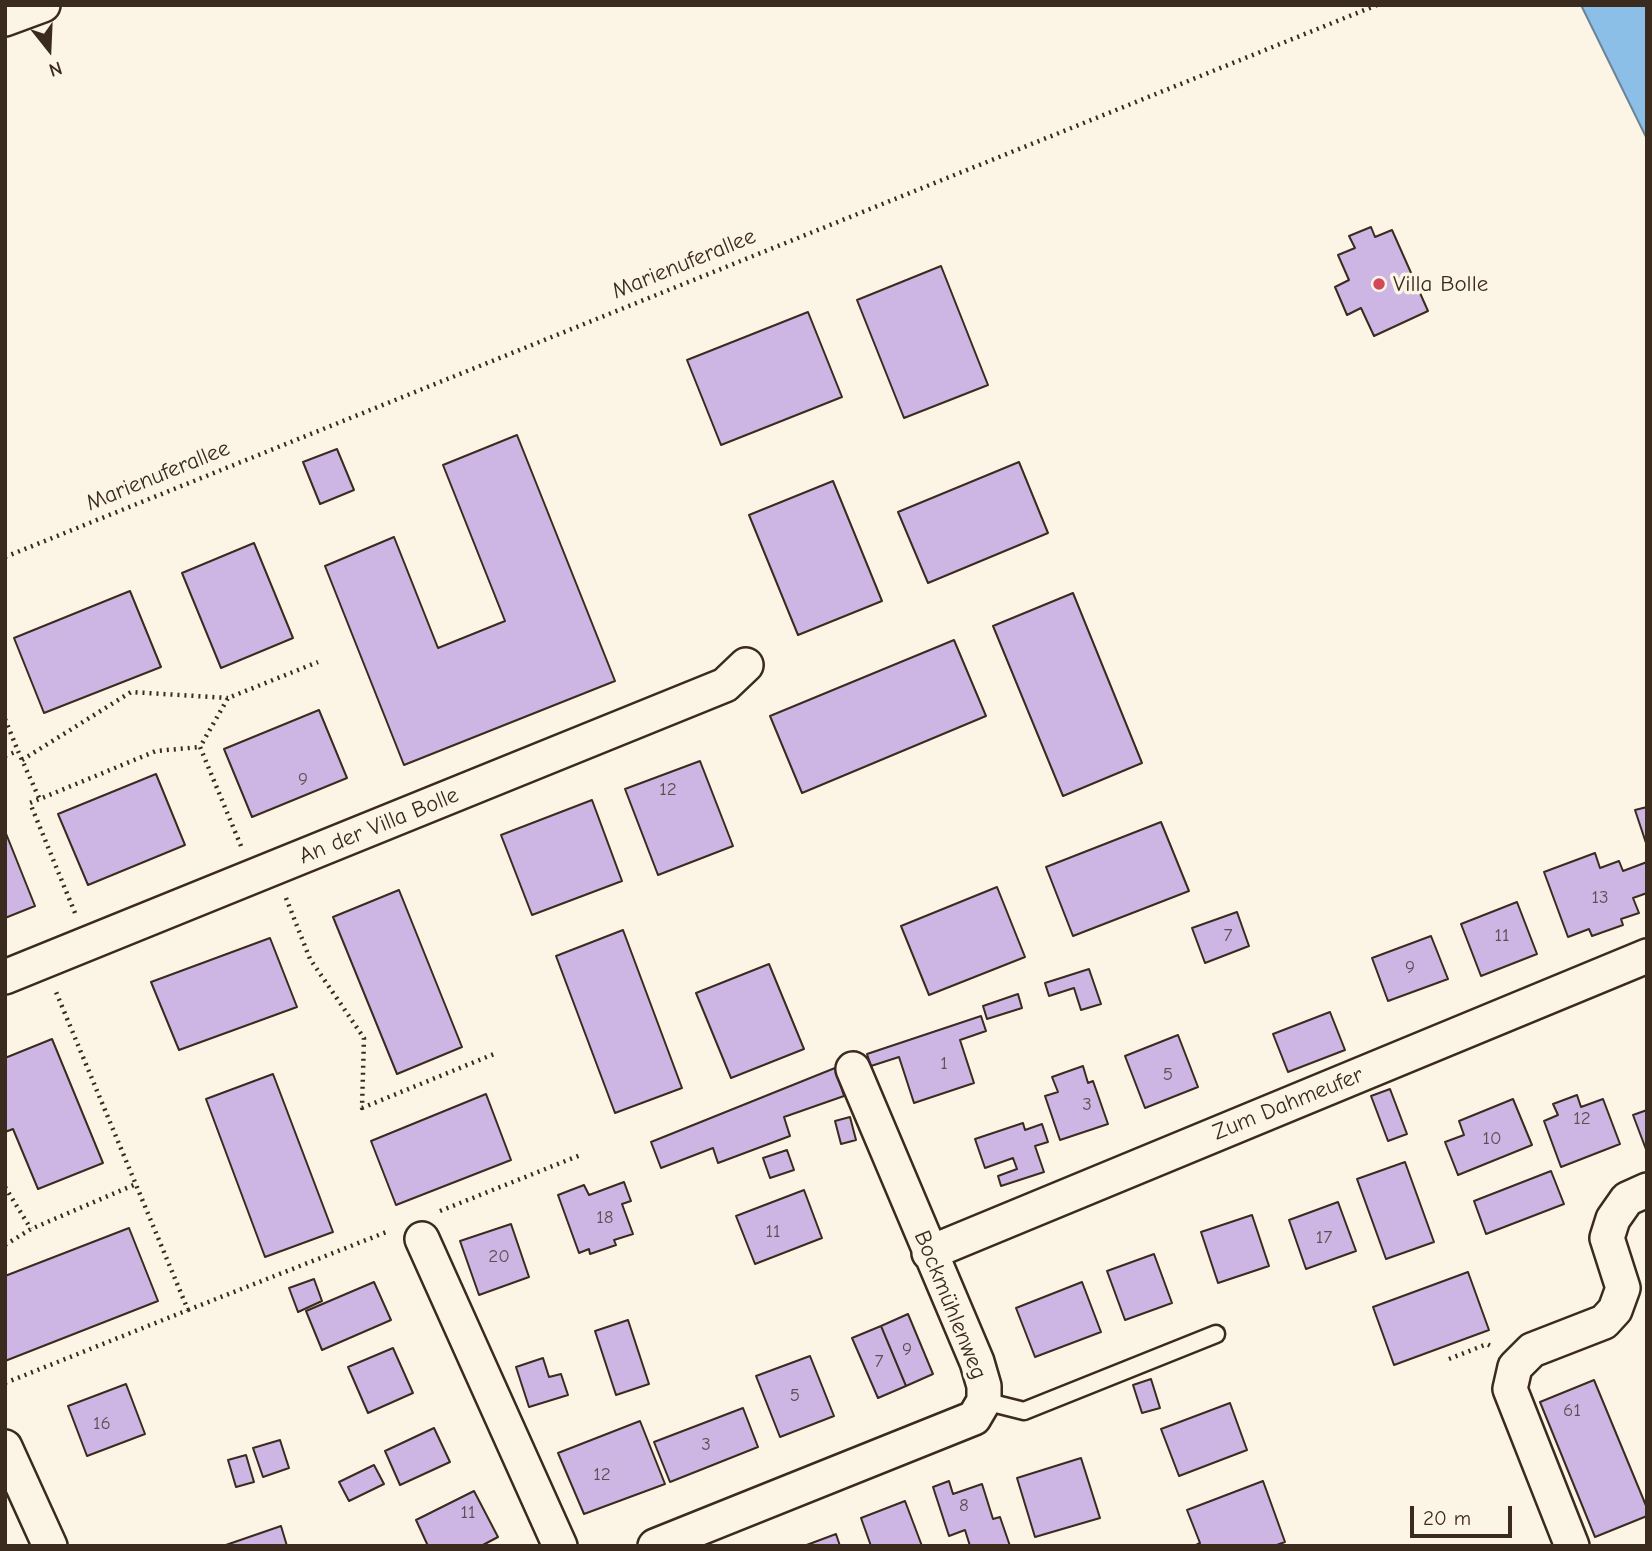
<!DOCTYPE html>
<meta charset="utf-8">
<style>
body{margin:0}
#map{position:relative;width:1652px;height:1551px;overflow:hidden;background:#fcf5e5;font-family:"Comic Neue",sans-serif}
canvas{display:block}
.frame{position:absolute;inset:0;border:7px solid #3b2a1e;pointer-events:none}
.north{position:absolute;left:14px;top:14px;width:70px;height:70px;-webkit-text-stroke:5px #fcf5e5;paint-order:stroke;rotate:162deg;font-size:19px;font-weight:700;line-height:28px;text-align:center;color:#3b2a1e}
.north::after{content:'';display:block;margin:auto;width:24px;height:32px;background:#3b2a1e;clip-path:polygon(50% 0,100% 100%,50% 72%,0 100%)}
.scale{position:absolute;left:1410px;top:1506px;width:102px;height:32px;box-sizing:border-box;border:4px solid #3b2a1e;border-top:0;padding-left:9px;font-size:21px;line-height:24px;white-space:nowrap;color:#3b2a1e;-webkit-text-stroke:5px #fcf5e5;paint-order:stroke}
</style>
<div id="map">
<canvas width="1652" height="1551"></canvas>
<div class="frame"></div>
<div class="north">N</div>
<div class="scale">20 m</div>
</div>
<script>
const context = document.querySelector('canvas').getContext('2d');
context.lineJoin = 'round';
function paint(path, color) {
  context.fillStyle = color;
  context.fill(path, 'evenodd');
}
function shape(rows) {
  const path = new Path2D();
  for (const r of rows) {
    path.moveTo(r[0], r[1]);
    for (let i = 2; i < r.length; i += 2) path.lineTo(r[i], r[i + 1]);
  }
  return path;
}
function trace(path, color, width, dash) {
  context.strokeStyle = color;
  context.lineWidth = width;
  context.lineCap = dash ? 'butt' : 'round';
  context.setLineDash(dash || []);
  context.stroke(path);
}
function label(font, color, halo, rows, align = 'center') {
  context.font = font + ' "Comic Neue",sans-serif';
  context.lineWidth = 7;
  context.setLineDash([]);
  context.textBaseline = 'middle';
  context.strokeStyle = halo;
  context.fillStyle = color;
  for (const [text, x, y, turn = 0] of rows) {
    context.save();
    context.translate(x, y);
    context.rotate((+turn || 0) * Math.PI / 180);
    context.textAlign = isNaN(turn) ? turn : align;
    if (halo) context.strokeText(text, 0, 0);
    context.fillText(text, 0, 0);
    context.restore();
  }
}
const water = shape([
 [1581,5,1647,5,1647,139,1581,5]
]);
paint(water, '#8cbfe8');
trace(water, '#6c8397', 2);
const building = shape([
 [1371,227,1375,237,1392,230,1428,311,1374,336,1361,308,1347,315,1335,287,1349,280,1338,255,1355,248,1349,236,1371,227],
 [941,266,988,385,904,418,857,300,941,266],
 [808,312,842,397,721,445,687,360,808,312],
 [517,435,615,681,404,765,325,566,394,537,438,648,505,621,443,465,517,435],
 [337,449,354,490,320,504,303,462,337,449],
 [1019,462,1048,533,928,583,898,512,1019,462],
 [833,481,882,601,798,635,749,515,833,481],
 [254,543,293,638,221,668,182,573,254,543],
 [130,591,161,667,44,713,14,638,130,591],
 [1073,593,1142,763,1063,796,993,626,1073,593],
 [954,640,986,716,802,793,770,716,954,640],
 [319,710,347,778,252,817,224,749,319,710],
 [700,761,733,846,658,875,625,789,700,761],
 [156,774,185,845,88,885,58,814,156,774],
 [592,800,622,881,532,915,501,835,592,800],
 [1647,807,1647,846,1635,810,1647,807],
 [1161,822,1189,891,1073,936,1046,867,1161,822],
 [5,831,35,906,5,918,5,831],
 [1595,853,1600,868,1619,861,1623,871,1647,862,1647,893,1633,898,1639,913,1621,919,1623,925,1592,936,1589,929,1568,937,1544,872,1595,853],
 [997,887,1025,957,929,995,901,926,997,887],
 [399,890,462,1047,397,1074,333,917,399,890],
 [1517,902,1537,954,1481,976,1461,924,1517,902],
 [1237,912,1249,946,1205,963,1192,928,1237,912],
 [623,930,682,1088,615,1113,556,956,623,930],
 [1431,936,1448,979,1388,1001,1372,958,1431,936],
 [270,938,297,1007,179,1050,151,982,270,938],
 [769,964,804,1049,731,1078,696,993,769,964],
 [1089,969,1101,1004,1081,1010,1074,988,1049,996,1045,983,1089,969],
 [1018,994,1022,1008,987,1019,983,1006,1018,994],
 [1330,1012,1345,1050,1288,1072,1273,1034,1330,1012],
 [981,1016,986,1031,960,1040,974,1083,914,1103,899,1057,871,1066,867,1054,981,1016],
 [1178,1035,1198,1087,1145,1108,1125,1056,1178,1035],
 [52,1039,103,1163,38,1189,13,1129,5,1132,5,1058,52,1039],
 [1083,1066,1088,1083,1093,1081,1108,1124,1060,1140,1045,1096,1058,1092,1052,1077,1083,1066],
 [835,1068,844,1096,784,1117,790,1136,718,1163,713,1148,661,1168,651,1142,835,1068],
 [273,1074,333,1232,265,1257,206,1099,273,1074],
 [1390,1089,1407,1134,1388,1141,1371,1096,1390,1089],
 [486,1094,511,1160,396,1205,371,1141,486,1094],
 [1577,1095,1581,1107,1603,1099,1620,1144,1561,1167,1544,1121,1558,1115,1553,1104,1577,1095],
 [1513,1099,1532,1145,1458,1175,1445,1142,1464,1135,1459,1121,1513,1099],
 [1647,1110,1647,1152,1633,1115,1647,1110],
 [850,1117,856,1140,841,1144,835,1121,850,1117],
 [1023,1123,1025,1130,1042,1124,1048,1142,1035,1146,1044,1172,1001,1186,998,1176,1017,1169,1013,1158,985,1168,975,1139,1023,1123],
 [787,1150,794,1170,770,1178,763,1158,787,1150],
 [1405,1162,1434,1242,1386,1259,1357,1179,1405,1162],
 [1551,1171,1564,1204,1486,1234,1474,1201,1551,1171],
 [624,1182,631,1201,622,1204,633,1234,614,1240,616,1245,590,1254,589,1249,579,1253,558,1195,584,1185,589,1195,624,1182],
 [804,1190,822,1238,755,1264,736,1216,804,1190],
 [1338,1202,1356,1251,1306,1269,1289,1220,1338,1202],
 [1252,1215,1269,1266,1218,1283,1201,1232,1252,1215],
 [511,1224,529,1277,479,1295,460,1241,511,1224],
 [129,1228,158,1301,5,1361,5,1276,129,1228],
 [1154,1254,1172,1303,1125,1320,1107,1271,1154,1254],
 [1468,1272,1489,1330,1394,1365,1373,1307,1468,1272],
 [314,1279,322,1301,298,1312,289,1288,314,1279],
 [374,1282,391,1320,322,1350,306,1311,374,1282],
 [1082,1282,1101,1332,1035,1357,1016,1308,1082,1282],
 [908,1314,933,1374,906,1386,881,1326,908,1314],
 [628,1320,649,1384,616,1395,595,1331,628,1320],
 [881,1326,906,1386,878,1398,852,1338,881,1326],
 [393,1348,413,1393,368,1413,348,1367,393,1348],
 [810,1356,834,1416,780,1437,756,1376,810,1356],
 [543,1358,549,1377,561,1374,568,1395,529,1407,516,1367,543,1358],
 [1151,1379,1160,1408,1142,1413,1133,1385,1151,1379],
 [1594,1380,1647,1508,1647,1516,1595,1537,1540,1402,1594,1380],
 [126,1384,145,1434,87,1456,68,1406,126,1384],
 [1230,1403,1247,1450,1179,1476,1161,1429,1230,1403],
 [743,1408,758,1447,670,1482,654,1442,743,1408],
 [640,1421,665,1484,584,1514,558,1453,640,1421],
 [434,1428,450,1462,400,1485,385,1451,434,1428],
 [280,1440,289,1468,263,1477,253,1448,280,1440],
 [246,1455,254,1482,236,1487,228,1460,246,1455],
 [1081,1458,1100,1518,1035,1537,1017,1478,1081,1458],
 [374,1465,384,1484,349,1501,339,1482,374,1465],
 [949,1481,953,1494,982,1484,993,1519,1000,1517,1010,1546,970,1546,965,1530,949,1536,933,1487,949,1481],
 [1263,1481,1285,1542,1274,1546,1194,1546,1200,1543,1187,1510,1263,1481],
 [474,1491,498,1537,481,1546,428,1546,416,1520,474,1491],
 [905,1501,922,1546,871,1546,861,1518,905,1501],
 [281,1526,287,1546,223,1546,281,1526],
 [836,1534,840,1546,804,1546,836,1534]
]);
paint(building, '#cdb5e4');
trace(building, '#3b2a1e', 2);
const lane = shape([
 [984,1401,1024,1411,1216,1334]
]);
const street = shape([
 [5,19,43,5],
 [5,977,725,685,746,665],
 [422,1239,560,1546],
 [929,1253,1647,956],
 [5,1447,50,1546],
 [655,1546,974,1418,984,1401,984,1386,977,1362,853,1069],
 [1572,1546,1510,1389,1515,1367,1532,1350,1604,1322,1615,1310,1623,1288,1607,1238,1613,1219,1627,1199,1647,1190]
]);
trace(lane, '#3b2a1e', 21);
trace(street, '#3b2a1e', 38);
trace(shape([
 [5,557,1377,5],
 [5,719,18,751],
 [5,756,18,751,40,800],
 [22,760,131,692,228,698],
 [241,846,200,747,228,698,318,662],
 [286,898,310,959,364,1038,362,1108,494,1054],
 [75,913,30,803,156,751,200,747],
 [5,1187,31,1229],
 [440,1211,583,1154],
 [5,1245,31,1229,136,1184],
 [188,1310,389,1231],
 [1449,1359,1487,1344,1491,1346],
 [5,1383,188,1310,56,992]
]), '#3b2a1e', 4.5, [2, 5]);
trace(lane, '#fcf5e5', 16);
trace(street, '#fcf5e5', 33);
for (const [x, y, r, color] of [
 [1379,284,7,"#d1495b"]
]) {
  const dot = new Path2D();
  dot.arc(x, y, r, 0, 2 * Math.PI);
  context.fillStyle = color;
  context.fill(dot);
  trace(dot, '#fcf5e5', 2.5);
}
label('19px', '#604d50', null, [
 ["9",303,780],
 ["12",668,790],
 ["13",1600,898],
 ["7",1228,936],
 ["11",1502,936],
 ["9",1410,968],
 ["1",944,1064],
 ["5",1168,1075],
 ["3",1087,1105],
 ["12",1582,1119],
 ["10",1492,1139],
 ["18",605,1218],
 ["11",773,1232],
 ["17",1324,1238],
 ["20",499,1257],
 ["9",907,1350],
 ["7",879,1362],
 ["5",795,1396],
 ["61",1572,1411],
 ["16",102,1424],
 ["3",706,1445],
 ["12",602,1475],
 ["8",964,1506],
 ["11",468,1513]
]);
label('23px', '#3b2a1e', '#fcf5e5', [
 ["Marienuferallee",684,264,-22],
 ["Marienuferallee",158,476,-22],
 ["An der Villa Bolle",379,826,-22],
 ["Zum Dahmeufer",1288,1104,-22],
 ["Bockmühlenweg",950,1305,68]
]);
label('23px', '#3b2a1e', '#fcf5e5', [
 ["Villa Bolle",1393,284]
], 'left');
</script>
